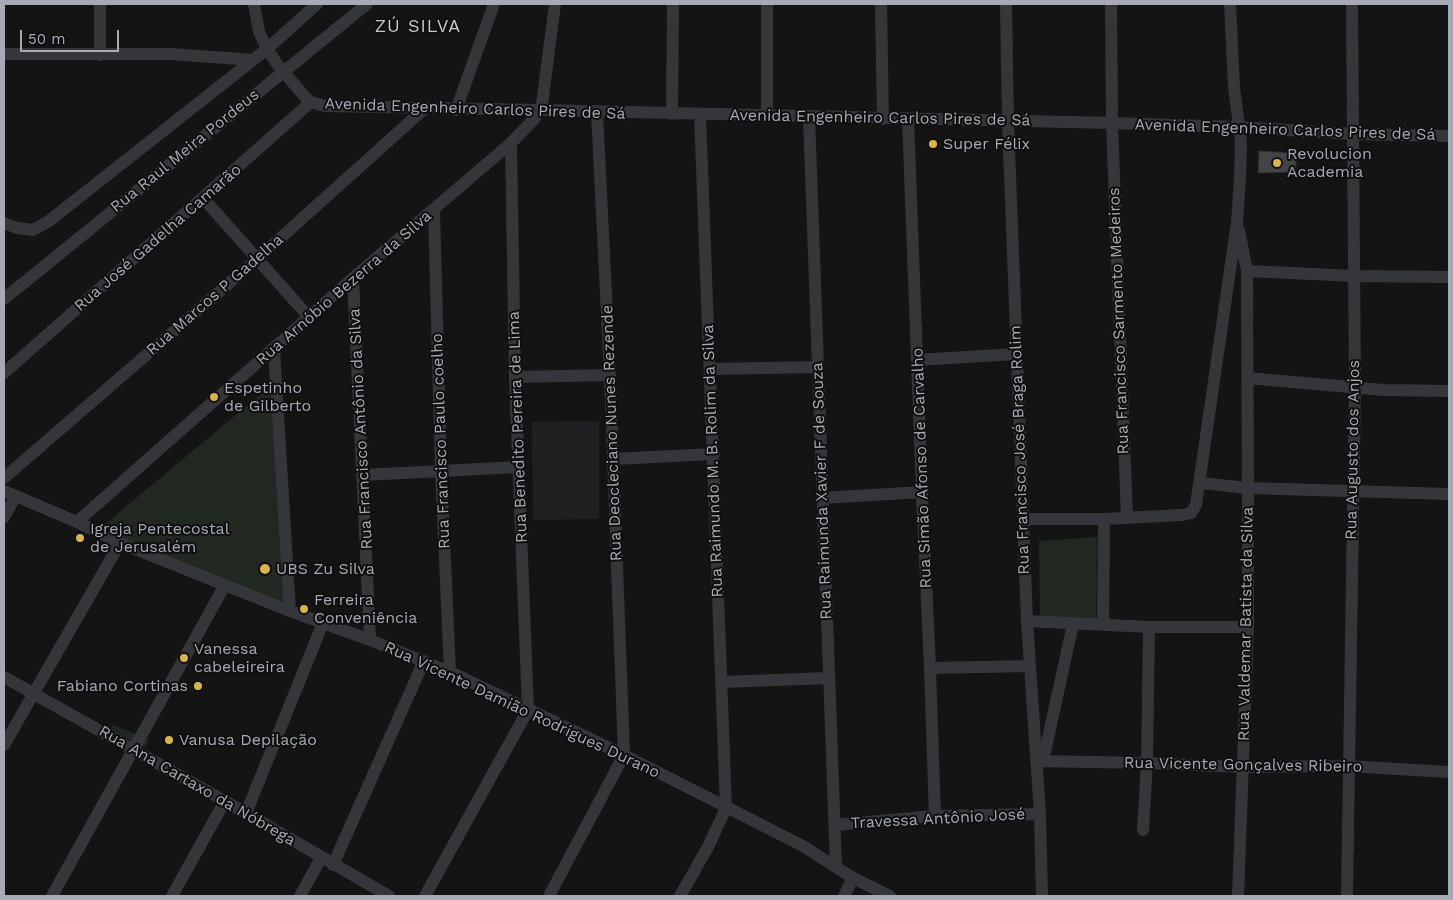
<!DOCTYPE html>
<meta charset="utf-8">
<style>
body{margin:0}
#map{position:relative;width:1453px;height:900px;overflow:hidden;background:#141415;font-family:"Work Sans",sans-serif}
canvas{display:block}
.frame{position:absolute;inset:0;border:5px solid #a7aab4;pointer-events:none}
.scale{position:absolute;left:20px;top:30px;width:99px;height:22px;box-sizing:border-box;border:2px solid #a7aab4;border-top:0;padding-left:6px;font-size:15px;line-height:18px;white-space:nowrap;color:#a7aab4;-webkit-text-stroke:4px #0f0f10;paint-order:stroke}
</style>
<div id="map">
<canvas width="1453" height="900"></canvas>
<div class="frame"></div>
<div class="scale">50 m</div>
</div>
<script>
const context = document.querySelector('canvas').getContext('2d');
context.lineJoin = 'round';
function paint(path, color) {
  context.fillStyle = color;
  context.fill(path, 'evenodd');
}
function shape(rows) {
  const path = new Path2D();
  for (const r of rows) {
    path.moveTo(r[0], r[1]);
    for (let i = 2; i < r.length; i += 2) path.lineTo(r[i], r[i + 1]);
  }
  return path;
}
function trace(path, color, width, dash) {
  context.strokeStyle = color;
  context.lineWidth = width;
  context.lineCap = dash ? 'butt' : 'round';
  context.setLineDash(dash || []);
  context.stroke(path);
}
function label(font, color, halo, rows, align = 'center') {
  context.font = font + ' "Work Sans",sans-serif';
  context.lineWidth = 4;
  context.setLineDash([]);
  context.textBaseline = 'middle';
  context.strokeStyle = halo;
  context.fillStyle = color;
  for (const [text, x, y, turn = 0] of rows) {
    context.save();
    context.translate(x, y);
    context.rotate((+turn || 0) * Math.PI / 180);
    context.textAlign = isNaN(turn) ? turn : align;
    if (halo) context.strokeText(text, 0, 0);
    context.fillText(text, 0, 0);
    context.restore();
  }
}
paint(shape([
 [599,421,599,519,533,520,532,422]
]), '#202022');
paint(shape([
 [279,379,289,610,99,529],
 [1097,537,1096,624,1040,620,1039,541],
 [113,725,149,739,145,747,109,730]
]), '#212822');
const building = shape([
 [1259,151,1296,153,1296,172,1258,173,1259,151]
]);
paint(building, '#434448');
trace(building, '#2e2e31', 1);
trace(shape([
 [100,4,100,55],
 [254,4,259,32,267,49,277,64,306,98,311,102,325,106,540,110,1112,123,1239,127,1353,134,1449,136],
 [767,4,767,115],
 [881,4,883,119],
 [1006,4,1008,122,1027,621,1040,814,1042,896],
 [1111,4,1112,123,1127,518],
 [4,54,171,54,253,60],
 [456,110,494,4],
 [672,114,673,4],
 [809,116,836,867],
 [908,119,922,492,930,668,935,816],
 [203,198,309,317],
 [434,209,441,471,450,672],
 [4,223,17,228,33,230,49,221,267,49,317,4],
 [1247,271,1355,276,1449,277],
 [353,278,370,640],
 [4,299,367,4],
 [274,349,290,611],
 [917,360,1016,354],
 [710,369,817,367],
 [4,373,311,102],
 [515,377,610,375],
 [1248,378,1383,390,1449,391],
 [613,459,714,454],
 [364,475,518,467],
 [4,478,256,260,424,109],
 [1201,483,1248,488,1449,494],
 [4,491,77,522,120,543,290,611,370,640,450,672,624,755,803,846,853,878,890,896],
 [822,498,922,492],
 [4,517,16,496],
 [1023,519,1104,519,1182,515,1191,513,1196,505,1237,222,1240,178,1241,142,1234,87,1230,4],
 [77,522,353,278,511,143,535,118,542,104,555,4],
 [1027,621,1149,627,1248,627],
 [1103,625,1104,519],
 [930,668,1030,666],
 [4,677,246,813,389,896],
 [722,682,829,678],
 [4,745,120,543],
 [1036,761,1147,763,1242,767,1347,766,1449,772],
 [1043,761,1073,624],
 [246,813,323,623],
 [835,825,935,816,1040,814],
 [1143,830,1147,763,1149,627],
 [333,865,424,661],
 [52,896,225,585],
 [172,896,225,801],
 [300,896,321,858],
 [425,896,528,710,515,377,511,143],
 [549,896,624,755,610,375,597,112],
 [680,896,708,847,726,808,700,114],
 [844,896,853,878],
 [1238,896,1248,627,1248,508,1247,271,1239,230],
 [1347,896,1355,388,1352,4]
]), '#35363a', 12);
for (const [x, y, r, color] of [
 [933,144,5,"#dab447"],
 [1277,163,5,"#dab447"],
 [214,397,5,"#dab447"],
 [80,538,5,"#dab447"],
 [265,569,6,"#dab447"],
 [304,609,5,"#dab447"],
 [184,658,5,"#dab447"],
 [198,686,5,"#dab447"],
 [169,740,5,"#dab447"]
]) {
  const dot = new Path2D();
  dot.arc(x, y, r, 0, 2 * Math.PI);
  context.fillStyle = color;
  context.fill(dot);
  trace(dot, '#0f0f10', 2);
}
label('16px', '#a7aab4', '#0f0f10', [
 ["Avenida Engenheiro Carlos Pires de Sá",475,109,2],
 ["Avenida Engenheiro Carlos Pires de Sá",880,118,1],
 ["Avenida Engenheiro Carlos Pires de Sá",1285,130,2],
 ["Rua Raul Meira Pordeus",185,151,-39],
 ["Rua José Gadelha Camarão",158,238,-41],
 ["Rua Arnóbio Bezerra da Silva",344,288,-41],
 ["Rua Marcos P Gadelha",215,295,-41],
 ["Rua Francisco Sarmento Medeiros",1119,321,-92],
 ["Rua Benedito Pereira de Lima",518,427,-92],
 ["Rua Francisco Antônio da Silva",361,429,-93],
 ["Rua Deocleciano Nunes Rezende",612,433,-92],
 ["Rua Francisco Paulo coelho",441,441,-92],
 ["Rua Francisco José Braga Rolim",1020,450,-92],
 ["Rua Augusto dos Anjos",1353,450,-89],
 ["Rua Raimundo M. B. Rolim da Silva",713,461,-92],
 ["Rua Simão Afonso de Carvalho",922,468,-92],
 ["Rua Raimunda Xavier F de Souza",822,491,-92],
 ["Rua Valdemar Batista da Silva",1246,624,-89],
 ["Rua Vicente Damião Rodrigues Durano",522,710,25],
 ["Rua Vicente Gonçalves Ribeiro",1243,765,1],
 ["Rua Ana Cartaxo da Nóbrega",197,786,30],
 ["Travessa Antônio José",938,819,-3]
]);
label('16px', '#a7aab4', '#0f0f10', [
 ["Super Félix",943,144],
 ["Revolucion",1287,154],
 ["Academia",1287,172],
 ["Espetinho",224,388],
 ["de Gilberto",224,406],
 ["Igreja Pentecostal",90,529],
 ["de Jerusalém",90,547],
 ["UBS Zu Silva",276,569],
 ["Ferreira",314,600],
 ["Conveniência",314,618],
 ["Vanessa",194,649],
 ["cabeleireira",194,667],
 ["Fabiano Cortinas",188,686,"right"],
 ["Vanusa Depilação",179,740]
], 'left');
context.letterSpacing = '1px';
label('18px', '#c8c9d1', '#0f0f10', [
 ["ZÚ SILVA",418,27]
]);
context.letterSpacing = '0px';
</script>
